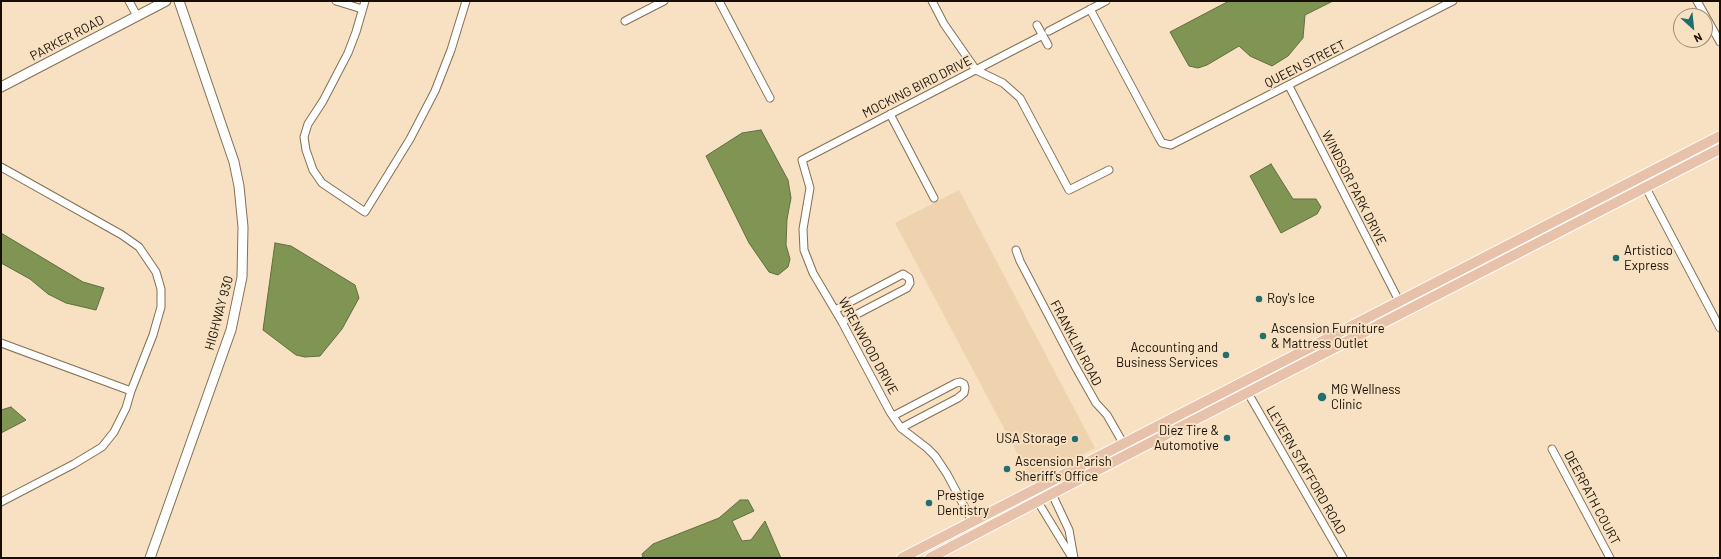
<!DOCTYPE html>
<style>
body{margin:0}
#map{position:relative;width:1721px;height:559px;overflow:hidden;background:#f7e1c2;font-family:Barlow,sans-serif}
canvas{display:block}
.frame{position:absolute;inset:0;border:2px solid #170f05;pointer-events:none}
.north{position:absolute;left:1673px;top:8px;width:40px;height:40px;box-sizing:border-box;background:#f7e1c2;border:1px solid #9d8d76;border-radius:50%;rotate:153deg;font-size:11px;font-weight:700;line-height:16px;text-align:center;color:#170f05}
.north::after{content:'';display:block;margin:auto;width:14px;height:18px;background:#226e6f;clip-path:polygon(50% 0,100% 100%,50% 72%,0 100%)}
</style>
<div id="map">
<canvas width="1721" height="559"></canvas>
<div class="frame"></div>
<div class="north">N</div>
</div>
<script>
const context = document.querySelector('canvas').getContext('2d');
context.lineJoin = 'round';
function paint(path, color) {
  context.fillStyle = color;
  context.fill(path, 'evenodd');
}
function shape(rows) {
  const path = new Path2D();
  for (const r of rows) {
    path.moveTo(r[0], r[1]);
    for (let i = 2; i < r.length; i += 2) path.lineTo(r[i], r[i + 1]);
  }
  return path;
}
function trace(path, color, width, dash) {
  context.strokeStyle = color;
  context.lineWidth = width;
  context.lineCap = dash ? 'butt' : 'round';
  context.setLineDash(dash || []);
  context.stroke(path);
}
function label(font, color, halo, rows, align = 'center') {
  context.font = font + ' Barlow,sans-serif';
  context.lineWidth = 4;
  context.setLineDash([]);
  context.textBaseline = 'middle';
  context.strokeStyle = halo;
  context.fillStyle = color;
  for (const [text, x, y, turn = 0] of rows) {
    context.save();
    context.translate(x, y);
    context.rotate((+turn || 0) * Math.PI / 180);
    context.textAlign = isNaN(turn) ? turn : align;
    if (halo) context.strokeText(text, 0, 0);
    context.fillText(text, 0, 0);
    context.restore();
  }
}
paint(shape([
 [959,190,1095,448,1032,481,895,223]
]), '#eed3ae');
const water = shape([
 [1229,1,1333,1,1305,15,1303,38,1288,56,1272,66,1250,56,1239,46,1207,65,1198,68,1189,66,1170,32,1229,1],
 [761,130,788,180,791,198,787,219,786,245,790,259,788,267,778,275,769,272,749,243,706,156,742,133,761,130],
 [1271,164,1293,199,1316,199,1321,207,1317,214,1281,233,1250,176,1271,164],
 [1,233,83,282,104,288,96,310,66,303,48,294,30,279,1,263,1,233],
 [275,243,291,246,355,285,359,298,342,329,320,356,305,357,296,355,263,330,275,243],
 [11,407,26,420,1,433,1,410,11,407],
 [740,500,748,500,754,511,732,521,742,541,751,540,765,521,781,558,643,558,642,554,653,544,719,518,740,500]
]);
paint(water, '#809554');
trace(water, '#606d3c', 1);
const street = shape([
 [129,1,137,16],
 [336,1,362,9],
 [365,1,356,32,348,53,323,101,308,124,304,137,306,150,313,170,322,183,365,212,410,139,435,91,451,50,466,1],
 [719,1,770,98],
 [932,1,944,24,976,70,1003,83,1020,98,1069,190,1109,170],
 [1697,1,1720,42],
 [1090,9,1159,138,1162,143,1171,145,1453,1],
 [625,21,664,1],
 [1037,25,1048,45],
 [1049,31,1106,1],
 [1289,86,1399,301],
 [890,114,934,198],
 [1,167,122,235,139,247,156,272,161,289,161,307,153,335,131,391,1,343],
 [1646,188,1720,328],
 [1016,250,1020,261,1075,366,1096,403,1107,415,1123,443],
 [835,310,903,274,909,278,910,283,907,288,842,322],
 [1248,393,1343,558],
 [893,416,956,383,960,382,964,384,965,388,964,393,958,398,901,428],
 [1552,449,1610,558],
 [1052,494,1069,530,1074,558],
 [1,502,74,464,102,447,114,432,126,408,131,391],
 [1038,502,1071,556],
 [972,521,947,474,935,456,927,448,901,428,890,412,842,322,813,273,804,250,803,229,810,188,802,160,1043,35]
]);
const secondary = shape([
 [1,87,166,1],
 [150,558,231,330,242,277,243,227,239,186,234,162,179,1]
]);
const primary = shape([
 [902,558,1720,136],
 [930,558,1080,479,1720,149]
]);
trace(street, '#836f53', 9);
trace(secondary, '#836f53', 11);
trace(primary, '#fff', 12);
trace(street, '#fff', 7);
trace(secondary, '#fff', 9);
trace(primary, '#e8c1aa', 10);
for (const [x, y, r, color] of [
 [1616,258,4,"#226e6f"],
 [1259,299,4,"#226e6f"],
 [1263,336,4,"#226e6f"],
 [1226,355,4,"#226e6f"],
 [1322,397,5,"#226e6f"],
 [1227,438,4,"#226e6f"],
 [1075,439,4,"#226e6f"],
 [1007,469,4,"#226e6f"],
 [929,503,4,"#226e6f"]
]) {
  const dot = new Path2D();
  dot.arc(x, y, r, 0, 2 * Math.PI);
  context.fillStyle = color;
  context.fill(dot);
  trace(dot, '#f7e1c2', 1.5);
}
label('13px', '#170f05', '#f7e1c2', [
 ["PARKER ROAD",67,38,-28],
 ["QUEEN STREET",1305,64,-27],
 ["MOCKING BIRD DRIVE",917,87,-27],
 ["WINDSOR PARK DRIVE",1354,188,63],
 ["HIGHWAY 930",219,313,-75],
 ["FRANKLIN ROAD",1076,343,62],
 ["WRENWOOD DRIVE",868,346,61],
 ["LEVERN STAFFORD ROAD",1306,470,60],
 ["DEERPATH COURT",1592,498,62]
]);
label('13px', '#170f05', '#f7e1c2', [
 ["Artistico",1624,251],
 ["Express",1624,266],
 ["Roy's Ice",1267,299],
 ["Ascension Furniture",1271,329],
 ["& Mattress Outlet",1271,344],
 ["Accounting and",1218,348,"right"],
 ["Business Services",1218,363,"right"],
 ["MG Wellness",1331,390],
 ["Clinic",1331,405],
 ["Diez Tire &",1219,431,"right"],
 ["Automotive",1219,446,"right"],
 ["USA Storage",1067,439,"right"],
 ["Ascension Parish",1015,462],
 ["Sheriff's Office",1015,477],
 ["Prestige",937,496],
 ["Dentistry",937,511]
], 'left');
</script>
